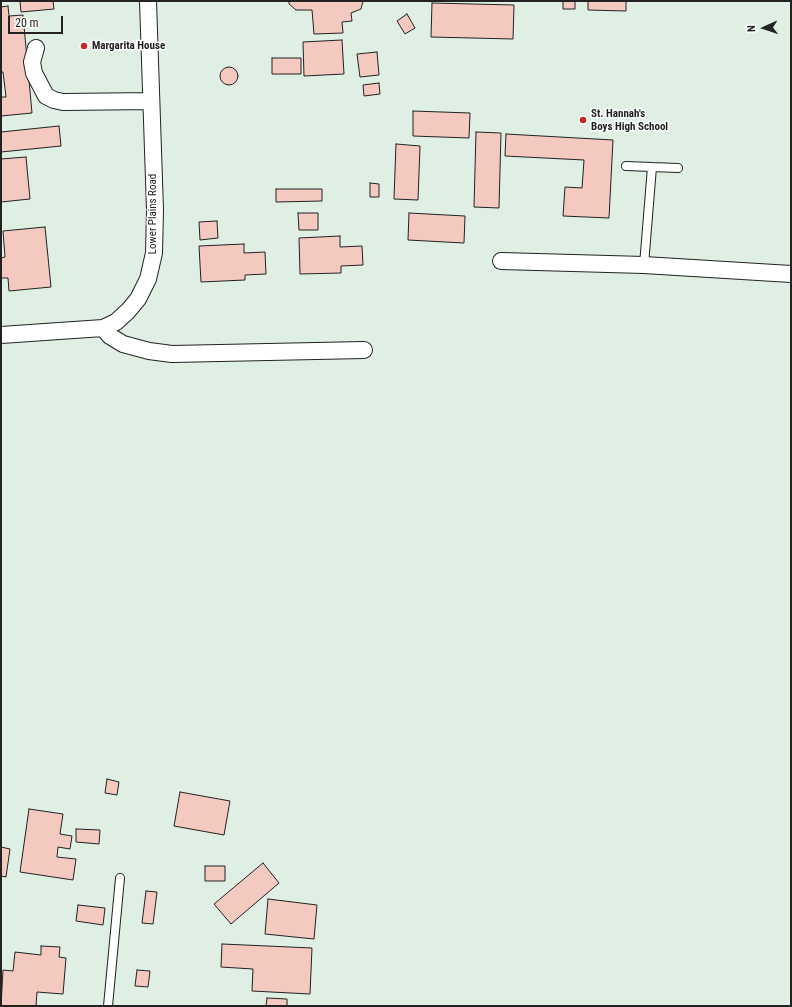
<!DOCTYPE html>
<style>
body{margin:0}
#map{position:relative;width:792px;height:1007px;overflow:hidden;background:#fff;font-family:"Roboto Condensed",sans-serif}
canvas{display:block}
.frame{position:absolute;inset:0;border:2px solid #222;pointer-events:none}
.north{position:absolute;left:744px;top:8px;width:40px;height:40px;-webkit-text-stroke:3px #fff;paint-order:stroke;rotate:267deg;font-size:11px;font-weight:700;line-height:16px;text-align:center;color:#222}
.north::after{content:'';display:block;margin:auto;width:14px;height:18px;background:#222;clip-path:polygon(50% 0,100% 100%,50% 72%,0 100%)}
.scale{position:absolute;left:8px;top:16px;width:55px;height:18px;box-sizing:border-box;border:2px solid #222;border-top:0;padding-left:5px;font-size:12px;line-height:14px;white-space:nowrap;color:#222;-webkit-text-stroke:3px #fff;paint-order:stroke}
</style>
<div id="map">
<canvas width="792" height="1007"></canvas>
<div class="frame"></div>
<div class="north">N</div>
<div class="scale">20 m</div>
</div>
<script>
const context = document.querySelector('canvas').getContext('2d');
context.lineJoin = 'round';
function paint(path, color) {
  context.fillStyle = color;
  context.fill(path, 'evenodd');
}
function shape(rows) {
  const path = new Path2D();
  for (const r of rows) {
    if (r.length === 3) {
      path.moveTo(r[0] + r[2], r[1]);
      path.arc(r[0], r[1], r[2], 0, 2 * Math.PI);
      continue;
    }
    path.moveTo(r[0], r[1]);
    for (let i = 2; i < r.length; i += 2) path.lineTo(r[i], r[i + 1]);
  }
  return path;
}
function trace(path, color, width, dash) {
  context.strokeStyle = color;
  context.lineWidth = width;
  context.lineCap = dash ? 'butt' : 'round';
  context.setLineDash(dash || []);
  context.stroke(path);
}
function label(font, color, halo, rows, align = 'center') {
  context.font = font + ' "Roboto Condensed",sans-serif';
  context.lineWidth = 3;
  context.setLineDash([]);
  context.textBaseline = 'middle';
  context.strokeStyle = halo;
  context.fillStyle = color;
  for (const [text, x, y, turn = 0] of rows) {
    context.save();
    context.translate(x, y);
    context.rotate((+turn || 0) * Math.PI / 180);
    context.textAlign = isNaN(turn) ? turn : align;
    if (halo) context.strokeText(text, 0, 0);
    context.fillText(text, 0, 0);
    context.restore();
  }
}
const green = shape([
 [1,1,791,1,791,1006,1,1006,1,1]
]);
paint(green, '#e0efe3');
trace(green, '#6f6f6f', 1);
const building = shape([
 [20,1,53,1,54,9,21,12,20,1],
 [289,1,363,1,361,9,351,13,352,21,342,22,343,33,314,34,312,10,296,10,289,4,289,1],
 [563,1,575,1,575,9,563,9,563,1],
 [588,1,626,1,626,11,588,10,588,1],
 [432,3,514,5,513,39,431,37,432,3],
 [8,6,9,16,23,15,32,113,1,116,1,97,6,97,3,72,1,72,1,7,8,6],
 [407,14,415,28,405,34,397,21,407,14],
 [342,40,344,74,304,76,303,42,342,40],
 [377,52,379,75,360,77,357,54,377,52],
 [272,58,301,58,301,74,272,74,272,58],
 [229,76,9],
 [379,83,380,94,364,96,363,85,379,83],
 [413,111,470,113,469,138,413,136,413,111],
 [59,126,61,146,1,152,1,132,59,126],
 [476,132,501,133,499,208,474,207,476,132],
 [506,134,613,140,609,218,563,216,565,187,582,188,584,160,505,156,506,134],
 [396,144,420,146,418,200,394,199,396,144],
 [26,157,30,199,1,202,1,159,26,157],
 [370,183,379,184,379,197,370,197,370,183],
 [276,189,322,189,322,201,276,202,276,189],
 [298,213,318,213,318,230,299,230,298,213],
 [409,213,465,216,464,243,408,240,409,213],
 [217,221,218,238,200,240,199,222,217,221],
 [45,227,51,287,9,291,8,278,1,278,1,258,5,257,3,231,45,227],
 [340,236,340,247,362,246,363,265,341,266,341,273,300,274,299,238,340,236],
 [244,244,244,253,265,252,266,274,245,275,245,280,201,282,199,246,244,244],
 [107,779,119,782,117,795,105,793,107,779],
 [180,792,230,801,224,835,174,826,180,792],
 [29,809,63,814,60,834,72,836,70,849,58,847,57,857,76,859,73,880,20,872,29,809],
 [76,829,100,830,99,844,76,842,76,829],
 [1,847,10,849,6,877,1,876,1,847],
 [263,863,279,883,231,924,214,904,263,863],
 [205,866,225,866,225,881,205,881,205,866],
 [146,891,157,892,153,924,142,923,146,891],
 [268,899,317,905,314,939,265,934,268,899],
 [78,905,105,908,103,925,76,921,78,905],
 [222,944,312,948,310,994,252,991,253,969,221,967,222,944],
 [41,946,60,947,59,957,66,958,63,994,37,992,36,1006,1,1006,3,970,13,971,15,952,41,955,41,946],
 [137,970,150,971,148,987,135,986,137,970],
 [267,998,287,999,287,1006,266,1006,267,998]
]);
paint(building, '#f3c9c0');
trace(building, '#222', 1);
const lane = shape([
 [626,166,678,168],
 [644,265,652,167],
 [108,1006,120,878]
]);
const street = shape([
 [36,48,32,62,34,73,46,96,54,100,63,102,151,101],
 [501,261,644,265,791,274],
 [103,328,110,336,123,344,149,351,172,354,364,350],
 [1,335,103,328,116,322,128,311,138,299,148,279,154,253,155,210,148,1]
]);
trace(lane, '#222', 10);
trace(street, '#222', 18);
trace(lane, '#fff', 8);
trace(street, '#fff', 16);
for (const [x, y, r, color] of [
 [84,46,4,"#c62828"],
 [583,120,4,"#c62828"]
]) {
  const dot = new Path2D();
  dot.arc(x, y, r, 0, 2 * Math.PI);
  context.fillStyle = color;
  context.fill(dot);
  trace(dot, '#fff', 1.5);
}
label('bold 11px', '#222', '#fff', [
 ["Margarita House",92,46],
 ["St. Hannah's",591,114],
 ["Boys High School",591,127]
], 'left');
label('11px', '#222', '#fff', [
 ["Lower Plains Road",153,214,-90]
]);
</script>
